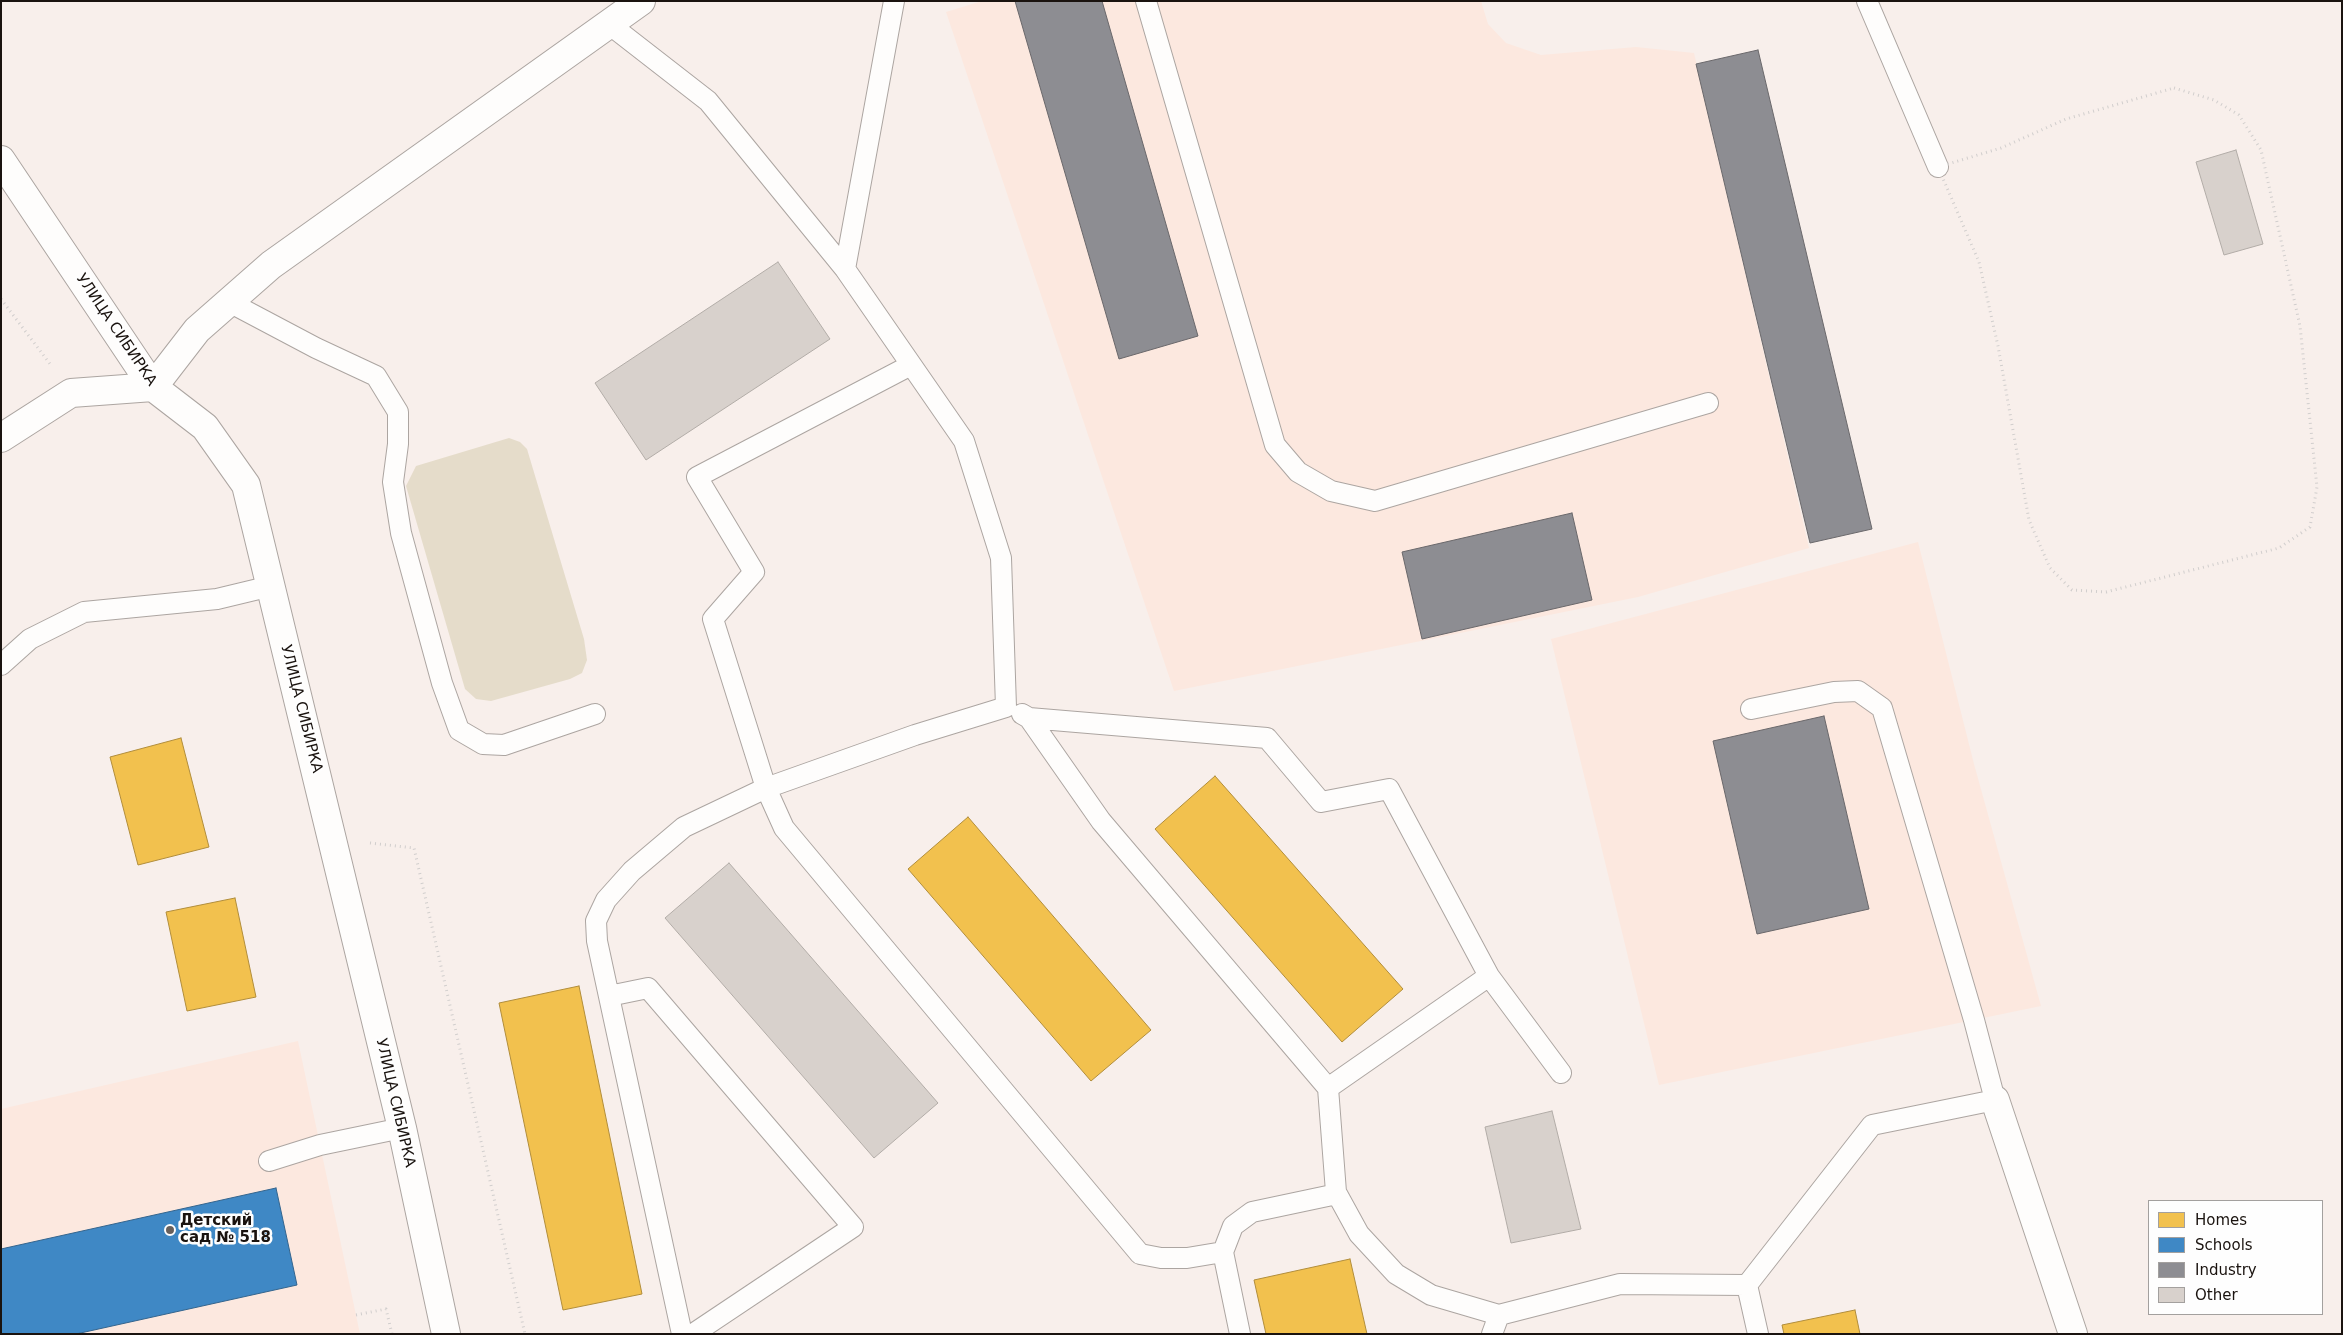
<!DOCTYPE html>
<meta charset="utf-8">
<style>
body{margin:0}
#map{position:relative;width:2343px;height:1335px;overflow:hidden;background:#f8efeb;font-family:"DejaVu Sans",sans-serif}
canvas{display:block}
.frame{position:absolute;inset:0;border:2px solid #1a130f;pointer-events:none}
.legend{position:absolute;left:2148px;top:1200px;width:175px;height:115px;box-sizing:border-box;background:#fefefe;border:1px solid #a3a09e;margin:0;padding:6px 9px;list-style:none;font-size:15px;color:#1a130f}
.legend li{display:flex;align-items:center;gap:10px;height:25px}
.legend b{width:25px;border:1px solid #a3a09e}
</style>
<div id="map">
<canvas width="2343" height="1335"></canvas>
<div class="frame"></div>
<ul class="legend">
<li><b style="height:14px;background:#f2c14e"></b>Homes</li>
<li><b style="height:14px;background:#3f88c5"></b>Schools</li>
<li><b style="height:14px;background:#8d8d92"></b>Industry</li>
<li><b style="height:14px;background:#d8d1cc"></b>Other</li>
</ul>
</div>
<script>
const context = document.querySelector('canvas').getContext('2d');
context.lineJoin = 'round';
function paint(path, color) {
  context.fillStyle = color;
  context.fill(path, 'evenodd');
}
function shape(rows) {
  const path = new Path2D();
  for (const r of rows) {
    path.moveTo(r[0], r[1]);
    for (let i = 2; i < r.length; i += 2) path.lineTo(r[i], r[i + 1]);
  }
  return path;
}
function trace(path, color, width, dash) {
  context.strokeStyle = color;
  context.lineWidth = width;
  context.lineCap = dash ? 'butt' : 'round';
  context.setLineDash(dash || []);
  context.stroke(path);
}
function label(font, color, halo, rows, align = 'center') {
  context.font = font + ' "DejaVu Sans",sans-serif';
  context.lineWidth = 5;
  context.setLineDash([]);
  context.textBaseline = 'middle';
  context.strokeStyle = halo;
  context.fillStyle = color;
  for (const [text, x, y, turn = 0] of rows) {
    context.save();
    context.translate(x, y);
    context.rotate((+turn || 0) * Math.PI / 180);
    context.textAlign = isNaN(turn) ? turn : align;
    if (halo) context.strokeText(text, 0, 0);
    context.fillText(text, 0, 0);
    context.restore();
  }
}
paint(shape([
 [982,1,1481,1,1488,24,1506,43,1541,55,1636,47,1694,53,1809,548,1638,597,1174,691,946,12],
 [1918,542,1974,764,2041,1006,1659,1085,1551,639],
 [298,1041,360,1334,1,1334,1,1109]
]), '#fce8df');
paint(shape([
 [509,438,520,442,527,449,584,639,587,660,582,673,570,679,491,701,476,699,465,689,406,486,416,466]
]), '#e5dcca');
const homes = shape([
 [181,738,209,847,138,865,110,757,181,738],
 [1215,776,1403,989,1342,1042,1155,829,1215,776],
 [968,817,1151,1030,1091,1081,908,869,968,817],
 [235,898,256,997,187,1011,166,912,235,898],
 [579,986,642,1294,563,1310,499,1003,579,986],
 [1350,1259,1367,1334,1266,1334,1254,1280,1350,1259],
 [1855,1310,1860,1334,1784,1334,1782,1325,1855,1310]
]);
paint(homes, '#f2c14e');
trace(homes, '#b18d3b', 1);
const schools = shape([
 [276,1188,297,1285,76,1334,1,1334,1,1249,276,1188]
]);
paint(schools, '#3f88c5');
trace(schools, '#34658e', 1);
const industry = shape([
 [1015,1,1102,1,1198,336,1119,359,1015,1],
 [1758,50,1872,529,1810,543,1696,64,1758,50],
 [1572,513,1592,600,1422,639,1402,552,1572,513],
 [1824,716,1869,909,1757,934,1713,741,1824,716]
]);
paint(industry, '#8d8d92');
trace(industry, '#6a686b', 1);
const building = shape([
 [2236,150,2263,244,2224,255,2196,162,2236,150],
 [778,262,830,339,646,460,595,383,778,262],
 [729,863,938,1103,874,1158,665,918,729,863],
 [1552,1111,1581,1229,1511,1243,1485,1127,1552,1111]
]);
paint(building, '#d8d1cc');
trace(building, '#b2aca7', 1);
const service = shape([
 [1146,1,1275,445,1298,472,1331,491,1375,501,1708,403],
 [1867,1,1938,167],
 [609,24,708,101,845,269,964,441,1001,558,1006,707,915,735,766,788,684,827,632,871,606,900,596,921,597,941,682,1334],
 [845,269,894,1],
 [229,302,316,348,376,376,398,412,398,444,393,482,401,533,442,683,459,730,483,744,504,745,595,714],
 [911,365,697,477,754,572,713,619,766,788,784,828,1140,1254,1161,1258,1187,1258,1223,1252],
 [1,665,30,639,84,612,217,599,271,586],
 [1022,714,1029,718,1267,738,1321,802,1389,789,1489,976,1561,1073],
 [1029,718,1101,821,1328,1088,1336,1192,1359,1234,1396,1274,1431,1295,1499,1315],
 [609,996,648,988,853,1227,693,1334],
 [1328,1088,1489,976],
 [269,1161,320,1145,402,1128],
 [1747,1285,1758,1334],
 [1240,1334,1223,1252,1233,1226,1252,1212,1337,1194],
 [1492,1334,1499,1315,1620,1284,1747,1285,1872,1125,1995,1100,1974,1020,1882,708,1858,691,1834,692,1751,709]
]);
const minor = shape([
 [1,160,153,387,197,330,271,265,641,1],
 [1995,1100,2073,1334]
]);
const tertiary = shape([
 [1,438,71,393,153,387,205,427,246,485,402,1128,446,1334]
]);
trace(service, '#aca5a1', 22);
trace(minor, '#aca5a1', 30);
trace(tertiary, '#aca5a1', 30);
trace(shape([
 [2174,88,2214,100,2239,115,2261,150,2300,326,2317,487,2310,527,2279,548,2106,592,2072,590,2050,568,2029,520,1998,346,1979,262,1938,167,2001,148,2066,119,2174,88],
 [1,299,50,364],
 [370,843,414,848,525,1334],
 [356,1315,386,1309,392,1334]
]), '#d1cecd', 3, [1, 4]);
trace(service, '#fefdfc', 20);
trace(minor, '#fefdfc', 28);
trace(tertiary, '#fefdfc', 28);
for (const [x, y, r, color] of [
 [170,1230,5,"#68605c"]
]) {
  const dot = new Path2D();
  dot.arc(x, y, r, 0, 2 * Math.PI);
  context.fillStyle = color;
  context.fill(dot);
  trace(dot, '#fefefe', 2);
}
label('15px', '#1a130f', '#fefefe', [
 ["УЛИЦА СИБИРКА",116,330,56],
 ["УЛИЦА СИБИРКА",301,709,76],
 ["УЛИЦА СИБИРКА",395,1103,77]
]);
label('bold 15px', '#1a130f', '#fefefe', [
 ["Детский",180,1221],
 ["сад № 518",180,1238]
], 'left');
</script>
